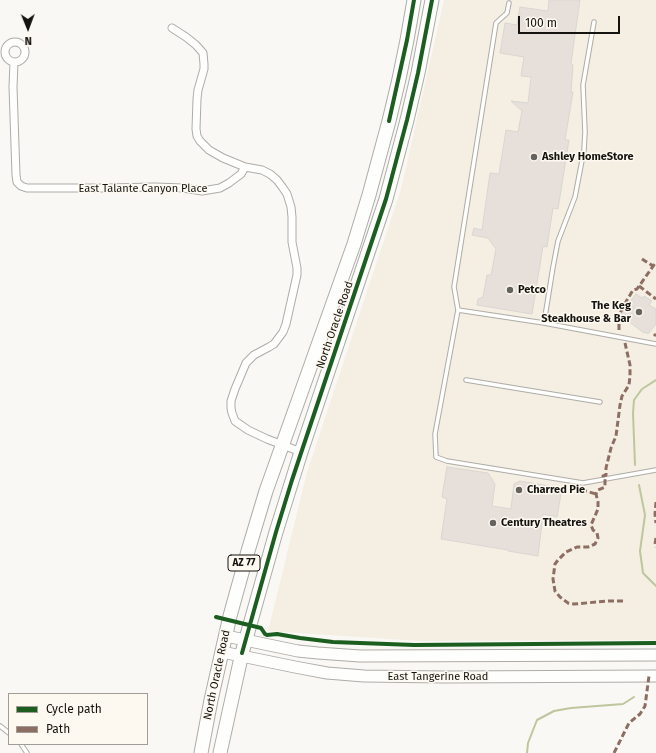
<!DOCTYPE html>
<style>
body{margin:0}
#map{position:relative;width:656px;height:753px;overflow:hidden;background:#faf8f4;font-family:"Fira Sans",sans-serif}
canvas{display:block}
.legend{position:absolute;left:8px;top:693px;width:140px;height:52px;box-sizing:border-box;background:#fef9f0;border:1px solid #a19d96;margin:0;padding:5px 7px;list-style:none;font-size:12px;color:#15130f}
.legend li{display:flex;align-items:center;gap:8px;height:20px}
.legend b{width:20px;border:1px solid #a19d96}
.north{position:absolute;left:8px;top:8px;width:40px;height:40px;-webkit-text-stroke:3px #fef9f0;paint-order:stroke;rotate:179deg;font-size:11px;font-weight:700;line-height:16px;text-align:center;color:#15130f}
.north::after{content:'';display:block;margin:auto;width:14px;height:18px;background:#15130f;clip-path:polygon(50% 0,100% 100%,50% 72%,0 100%)}
.scale{position:absolute;left:518px;top:16px;width:102px;height:18px;box-sizing:border-box;border:2px solid #15130f;border-top:0;padding-left:5px;font-size:12px;line-height:14px;white-space:nowrap;color:#15130f;-webkit-text-stroke:3px #fef9f0;paint-order:stroke}
</style>
<div id="map">
<canvas width="656" height="753"></canvas>
<ul class="legend">
<li><b style="height:5px;background:#1b5e20"></b>Cycle path</li>
<li><b style="height:5px;background:#8d6e63"></b>Path</li>
</ul>
<div class="north">N</div>
<div class="scale">100 m</div>
</div>
<script>
const context = document.querySelector('canvas').getContext('2d');
context.lineJoin = 'round';
function paint(path, color) {
  context.fillStyle = color;
  context.fill(path, 'evenodd');
}
function shape(rows) {
  const path = new Path2D();
  for (const r of rows) {
    if (r.length === 3) {
      path.moveTo(r[0] + r[2], r[1]);
      path.arc(r[0], r[1], r[2], 0, 2 * Math.PI);
      continue;
    }
    path.moveTo(r[0], r[1]);
    for (let i = 2; i < r.length; i += 2) path.lineTo(r[i], r[i + 1]);
  }
  return path;
}
function trace(path, color, width, dash) {
  context.strokeStyle = color;
  context.lineWidth = width;
  context.lineCap = dash ? 'butt' : 'round';
  context.setLineDash(dash || []);
  context.stroke(path);
}
function label(font, color, halo, rows, align = 'center') {
  context.font = font + ' "Fira Sans",sans-serif';
  context.lineWidth = 3;
  context.setLineDash([]);
  context.textBaseline = 'middle';
  context.strokeStyle = halo;
  context.fillStyle = color;
  for (const [text, x, y, turn = 0] of rows) {
    context.save();
    context.translate(x, y);
    context.rotate((+turn || 0) * Math.PI / 180);
    context.textAlign = isNaN(turn) ? turn : align;
    if (halo) context.strokeText(text, 0, 0);
    context.fillText(text, 0, 0);
    context.restore();
  }
}
paint(shape([
 [444,0,656,0,656,640,420,641,268,631,307,472,401,189]
]), '#f5efe3');
trace(shape([
 [635,465,633,413,634,400,642,389,656,380],
 [639,485,645,515,640,551,643,573,656,586],
 [527,753,528,743,537,720,554,711,571,708,623,704,634,697]
]), '#bec69e', 2);
const building = shape([
 [549,0,580,0,571,63,573,65,571,92,573,92,565,140,569,140,558,209,553,208,547,247,543,246,532,314,477,305,478,299,483,297,487,275,491,275,496,249,488,238,472,235,474,228,482,230,490,173,499,174,506,130,518,132,522,111,511,101,528,103,531,77,521,76,524,57,500,53,505,23,517,25,520,7,548,11,549,0],
 [636,294,642,298,644,296,652,301,649,305,656,309,656,324,648,334,645,332,644,333,620,315,636,294],
 [447,467,488,473,495,484,492,506,511,509,514,484,520,481,562,488,557,517,543,514,538,556,508,551,508,550,441,539,447,499,442,497,447,467]
]);
paint(building, '#e7e0da');
trace(building, '#d9d6d3', 1);
const lane = shape([
 [509,3,507,13,496,23,454,287,458,310,435,434,436,457,447,461,583,483,656,470],
 [458,310,544,323,656,344],
 [544,323,553,267,558,241,575,197,584,150,585,132,583,85,594,22],
 [466,380,600,402],
 [0,726,9,733],
 [21,744,27,753]
]);
const street = shape([
 [172,28,186,37,196,45,203,53,204,64,204,69,198,90,197,99,196,129,197,136,200,141,209,150,223,158,245,167,262,170,270,174,277,180,283,188,287,194,291,207,292,217,292,242,297,268,297,275,286,324,283,332,274,344,269,347,254,355,246,363,235,389,231,401,231,408,232,413,235,421,248,430,267,439,301,452],
 [15,52,10],
 [14,62,13,87,16,175,17,182,21,186,27,188,108,188,155,187,183,188,202,191,220,188,229,183,241,174,245,167]
]);
const primary = shape([
 [226,636,298,651,318,653,360,656,656,655],
 [222,652,295,667,327,673,364,676,445,677,656,676]
]);
const highway = shape([
 [201,753,211,700,230,616,248,551,266,491,354,244,369,195,389,121,399,79,407,40,414,0],
 [220,753,242,653,276,532,301,452,386,199,407,120,418,73,432,0]
]);
trace(lane, '#aeaca8', 5.5);
trace(street, '#aeaca8', 9);
trace(primary, '#aeaca8', 13);
trace(highway, '#aeaca8', 15);
trace(lane, '#fefefd', 3.5);
trace(street, '#fefefd', 7);
trace(primary, '#fefefd', 11);
trace(highway, '#fefefd', 13);
trace(shape([
 [642,259,653,266],
 [639,286,656,299],
 [619,330,619,318,621,311,627,300,633,290,637,289,656,262],
 [654,336,656,334],
 [581,490,586,491,596,494],
 [656,502,655,514,656,523],
 [656,538,655,544,656,547],
 [623,601,609,601,574,604,568,603,560,597,555,591,553,579,555,564,558,560,566,552,577,547,588,547,595,544,598,538,597,533,593,530,591,525,598,509,598,502,596,494,598,490,605,487,605,479,603,476,606,475,606,468,611,448,616,436,620,405,622,396,629,385,630,376,630,365,625,343],
 [614,753,629,723,640,714,645,706,649,676]
]), '#8d6e63', 3, [6, 3]);
trace(shape([
 [389,121,407,40,414,0],
 [216,617,261,628,265,634,267,635,277,634,300,638,333,642,414,645,656,643],
 [242,653,276,532,292,480,386,199,407,120,418,73,432,0]
]), '#1b5e20', 4);
for (const [x, y, r, color] of [
 [534,157,4,"#65635f"],
 [510,290,4,"#65635f"],
 [639,312,4,"#65635f"],
 [519,490,4,"#65635f"],
 [493,523,4,"#65635f"]
]) {
  const dot = new Path2D();
  dot.arc(x, y, r, 0, 2 * Math.PI);
  context.fillStyle = color;
  context.fill(dot);
  trace(dot, '#fef9f0', 1.5);
}
for (const [x, y, w] of [
 [244,563,32]
]) {
  const box = new Path2D();
  box.roundRect(x - w / 2, y - 8, w, 16, 3);
  context.fillStyle = '#fef9f0';
  context.fill(box);
  trace(box, '#15130f', 1);
}
label('bold 10px', '#15130f', null, [
 ["AZ 77",244,563]
]);
label('bold 11px', '#15130f', '#fef9f0', [
 ["Ashley HomeStore",542,157],
 ["Petco",518,290],
 ["The Keg",631,306,"right"],
 ["Steakhouse & Bar",631,319,"right"],
 ["Charred Pie",527,490],
 ["Century Theatres",501,523]
], 'left');
label('11px', '#15130f', '#fef9f0', [
 ["East Talante Canyon Place",143,189],
 ["North Oracle Road",335,325,-71],
 ["North Oracle Road",217,675,-78],
 ["East Tangerine Road",438,677]
]);
</script>
